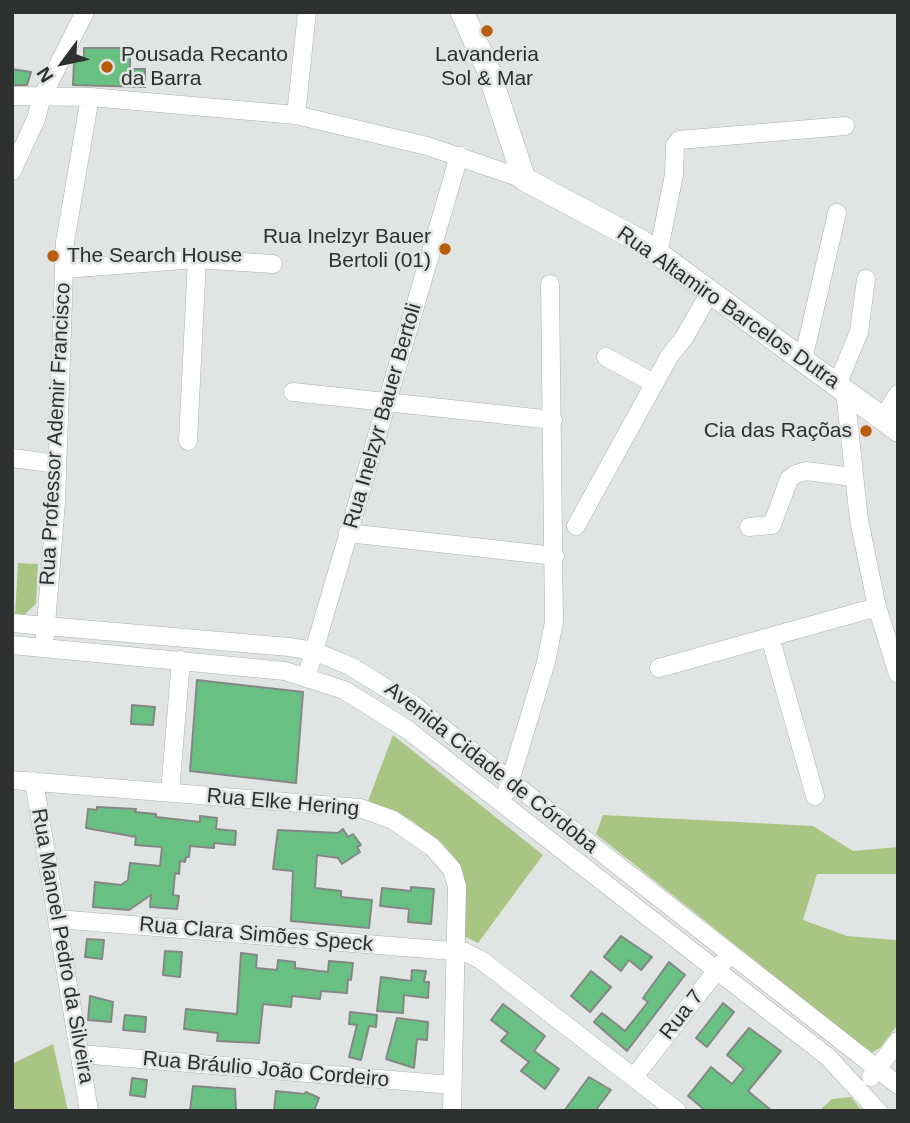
<!DOCTYPE html>
<meta charset="utf-8">
<style>
body{margin:0}
#map{position:relative;width:910px;height:1123px;overflow:hidden;background:#e0e4e3;font-family:Helvetica,sans-serif}
canvas{display:block}
.frame{position:absolute;inset:0;border:14px solid #2e2f2f;pointer-events:none}
.north{position:absolute;left:28px;top:28px;width:70px;height:70px;-webkit-text-stroke:5px #e0e4e3;paint-order:stroke;rotate:237deg;font-size:19px;font-weight:700;line-height:28px;text-align:center;color:#2e2f2f}
.north::after{content:'';display:block;margin:auto;width:24px;height:32px;background:#2e2f2f;clip-path:polygon(50% 0,100% 100%,50% 72%,0 100%)}
</style>
<div id="map">
<canvas width="910" height="1123"></canvas>
<div class="frame"></div>
<div class="north">N</div>
</div>
<script>
const context = document.querySelector('canvas').getContext('2d');
context.lineJoin = 'round';
function paint(path, color) {
  context.fillStyle = color;
  context.fill(path, 'evenodd');
}
function shape(rows) {
  const path = new Path2D();
  for (const r of rows) {
    path.moveTo(r[0], r[1]);
    for (let i = 2; i < r.length; i += 2) path.lineTo(r[i], r[i + 1]);
  }
  return path;
}
function trace(path, color, width, dash) {
  context.strokeStyle = color;
  context.lineWidth = width;
  context.lineCap = dash ? 'butt' : 'round';
  context.setLineDash(dash || []);
  context.stroke(path);
}
function label(font, color, halo, rows, align = 'center') {
  context.font = font + ' Helvetica,sans-serif';
  context.lineWidth = 5;
  context.setLineDash([]);
  context.textBaseline = 'middle';
  context.strokeStyle = halo;
  context.fillStyle = color;
  for (const [text, x, y, turn = 0] of rows) {
    context.save();
    context.translate(x, y);
    context.rotate((+turn || 0) * Math.PI / 180);
    context.textAlign = isNaN(turn) ? turn : align;
    if (halo) context.strokeText(text, 0, 0);
    context.fillText(text, 0, 0);
    context.restore();
  }
}
paint(shape([
 [18,563,38,564,36,604,23,616,15,615],
 [393,735,543,855,478,943,464,936,465,883,453,856,440,841,410,820,368,801],
 [603,815,813,826,853,851,898,847,898,874,817,874,803,920,847,936,896,940,898,933,898,1024,880,1048,871,1053,596,834],
 [53,1044,68,1111,12,1111,12,1064],
 [851,1097,862,1111,819,1111,832,1099]
]), '#a9c584');
const building = shape([
 [84,48,130,48,130,69,145,69,145,87,73,85,74,61,84,61,84,48],
 [12,69,31,72,27,85,12,85,12,69],
 [197,680,303,692,296,783,190,771,197,680],
 [132,705,155,707,153,725,131,724,132,705],
 [97,807,136,809,135,812,156,814,156,817,200,822,200,816,217,818,216,829,236,831,235,845,214,843,214,848,190,846,189,857,186,857,185,862,180,861,179,874,175,873,173,895,179,896,177,909,150,907,151,895,129,910,93,907,95,882,121,885,128,880,130,863,160,866,162,847,135,845,136,837,86,828,88,809,97,810,97,807],
 [343,829,348,837,353,834,361,845,357,847,360,852,342,864,338,858,317,855,315,888,341,891,341,897,372,900,369,928,291,921,293,871,273,869,278,830,338,833,343,829],
 [411,887,434,889,431,924,408,922,409,909,380,906,382,888,411,891,411,887],
 [621,936,652,957,641,970,629,960,621,971,604,957,621,936],
 [87,939,104,940,102,959,85,957,87,939],
 [165,951,182,952,180,977,163,975,165,951],
 [241,953,257,955,256,968,277,970,278,960,295,962,295,968,328,972,329,961,353,963,351,980,348,979,347,993,321,991,320,999,292,996,291,1007,263,1004,259,1043,217,1041,218,1033,184,1029,186,1009,237,1014,241,953],
 [669,962,685,975,627,1051,594,1022,602,1013,625,1031,648,1002,643,998,669,962],
 [412,970,426,971,424,982,429,982,428,998,404,995,403,1013,377,1011,381,977,411,981,412,970],
 [591,971,611,987,590,1012,571,996,591,971],
 [90,996,113,1002,111,1022,88,1020,90,996],
 [723,1003,734,1012,707,1047,696,1038,723,1003],
 [503,1004,545,1036,534,1051,559,1069,545,1089,521,1071,529,1062,501,1041,508,1033,491,1020,503,1004],
 [350,1012,377,1015,376,1027,369,1026,361,1060,349,1057,357,1025,349,1024,350,1012],
 [125,1015,146,1017,145,1032,123,1030,125,1015],
 [397,1018,428,1022,427,1040,417,1039,414,1068,386,1059,397,1018],
 [749,1028,781,1051,748,1091,772,1111,706,1111,688,1096,711,1067,732,1084,744,1069,727,1055,749,1028],
 [589,1077,611,1090,595,1111,564,1111,589,1077],
 [132,1078,147,1080,145,1097,130,1095,132,1078],
 [193,1086,235,1089,236,1110,190,1111,193,1086],
 [276,1091,304,1094,306,1092,319,1098,314,1111,274,1111,276,1091]
]);
paint(building, '#68c083');
trace(building, '#848785', 2);
const minor = shape([
 [12,96,90,97,296,115,427,146,524,179],
 [296,115,307,12],
 [12,171,36,119,42,97,85,12],
 [658,254,674,175,675,145,679,140,845,126],
 [64,269,197,259,273,264],
 [606,357,654,383],
 [803,360,837,213],
 [837,385,859,332,866,279],
 [845,391,859,520,877,607,898,674],
 [293,392,553,420],
 [882,419,898,394],
 [188,441,197,259],
 [12,458,57,464],
 [576,526,670,355,684,338,710,292],
 [749,527,772,525,789,479,796,474,806,471,853,477],
 [348,533,555,556],
 [12,623,289,647,314,651,350,666,412,704,898,1085],
 [45,636,56,502,65,242,90,97],
 [770,637,815,796],
 [12,645,285,671,344,690,408,730,828,1057,878,1111],
 [659,668,877,607],
 [307,675,459,156],
 [12,780,360,808,393,820,432,847,452,869,457,887,452,1111],
 [34,781,89,1111],
 [507,791,546,662,554,622,550,284],
 [170,792,181,660],
 [57,919,465,952,481,960,677,1111],
 [80,1054,452,1085],
 [634,1077,724,961],
 [871,1077,898,1041]
]);
const major = shape([
 [462,12,488,69,524,179,642,242,898,430]
]);
trace(minor, '#acb0af', 19);
trace(major, '#acb0af', 24);
trace(minor, '#fff', 18);
trace(major, '#fff', 23);
for (const [x, y, r, color] of [
 [487,31,7,"#b95d09"],
 [107,67,7,"#b95d09"],
 [445,249,7,"#b95d09"],
 [53,256,7,"#b95d09"],
 [866,431,7,"#b95d09"]
]) {
  const dot = new Path2D();
  dot.arc(x, y, r, 0, 2 * Math.PI);
  context.fillStyle = color;
  context.fill(dot);
  trace(dot, '#e0e4e3', 2.5);
}
label('21px', '#2e2f2f', '#e0e4e3', [
 ["Pousada Recanto",121,55],
 ["da Barra",121,79],
 ["Lavanderia",487,55,"center"],
 ["Sol & Mar",487,79,"center"],
 ["Rua Inelzyr Bauer",431,237,"right"],
 ["Bertoli (01)",431,261,"right"],
 ["The Search House",67,256],
 ["Cia das Raçõas",852,431,"right"]
], 'left');
label('21px', '#2e2f2f', '#e0e4e3', [
 ["Rua Altamiro Barcelos Dutra",728,308,35],
 ["Rua Inelzyr Bauer Bertoli",383,416,-74],
 ["Rua Professor Ademir Francisco",56,434,-87],
 ["Avenida Cidade de Córdoba",491,768,38],
 ["Rua Elke Hering",283,803,5],
 ["Rua Clara Simões Speck",256,935,5],
 ["Rua Manoel Pedro da Silveira",62,946,80],
 ["Rua 7",682,1015,-52],
 ["Rua Bráulio João Cordeiro",266,1070,5]
]);
</script>
